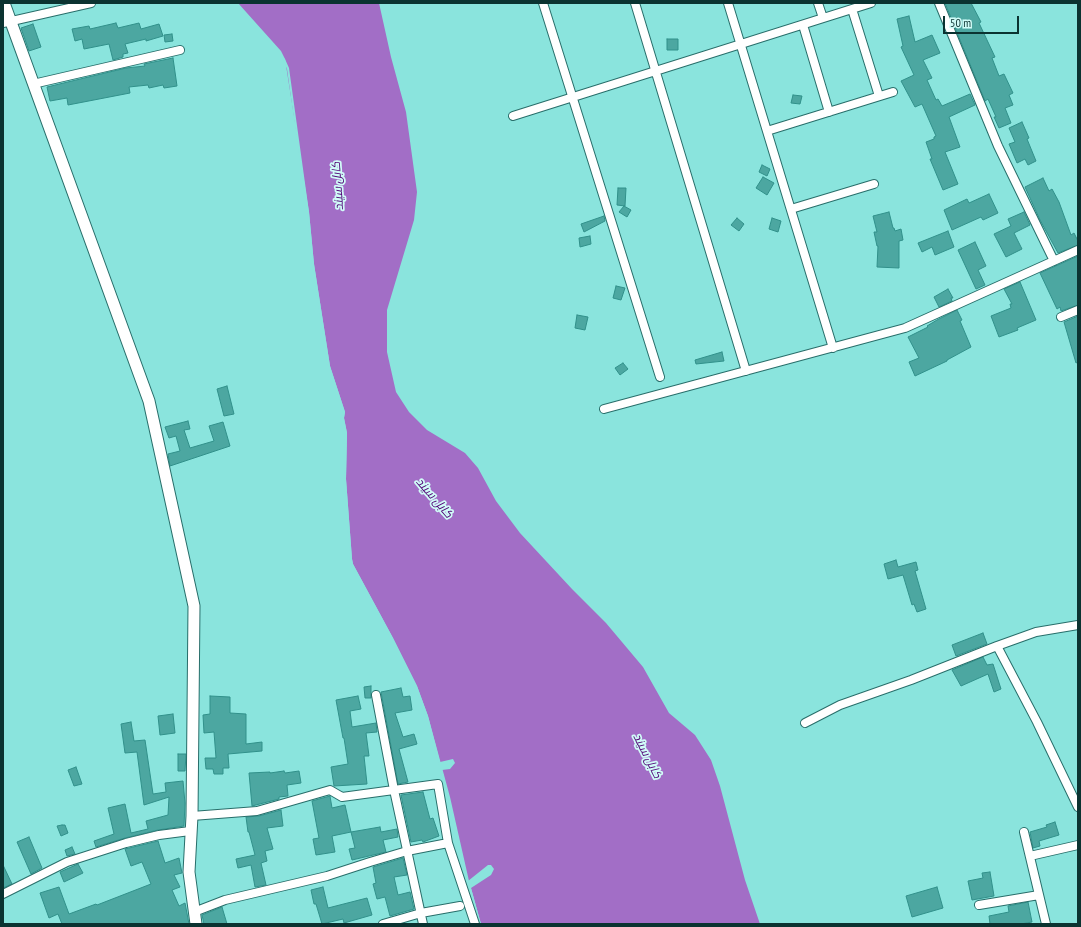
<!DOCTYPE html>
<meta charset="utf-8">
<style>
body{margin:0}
#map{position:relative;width:1081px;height:927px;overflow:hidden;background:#8ae4dd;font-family:"PT Sans Narrow",sans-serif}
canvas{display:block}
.frame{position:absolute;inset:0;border:4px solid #0b3331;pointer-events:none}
.scale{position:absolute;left:943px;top:16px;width:76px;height:18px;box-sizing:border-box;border:2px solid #0b3331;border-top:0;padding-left:5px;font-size:12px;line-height:14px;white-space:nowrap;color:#0b3331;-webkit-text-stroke:3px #d1fcf8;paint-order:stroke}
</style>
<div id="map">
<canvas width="1081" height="927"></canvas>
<div class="frame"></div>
<div class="scale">50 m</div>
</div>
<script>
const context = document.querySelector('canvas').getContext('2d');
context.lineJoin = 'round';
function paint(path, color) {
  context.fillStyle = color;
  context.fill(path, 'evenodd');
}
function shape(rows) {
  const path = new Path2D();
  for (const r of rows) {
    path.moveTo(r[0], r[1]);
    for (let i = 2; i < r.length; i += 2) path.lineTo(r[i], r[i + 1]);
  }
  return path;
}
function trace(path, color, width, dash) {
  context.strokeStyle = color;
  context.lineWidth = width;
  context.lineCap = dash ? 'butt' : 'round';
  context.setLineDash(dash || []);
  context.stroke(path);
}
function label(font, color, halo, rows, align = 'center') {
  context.font = font + ' "PT Sans Narrow",Cairo,sans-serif';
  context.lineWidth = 3.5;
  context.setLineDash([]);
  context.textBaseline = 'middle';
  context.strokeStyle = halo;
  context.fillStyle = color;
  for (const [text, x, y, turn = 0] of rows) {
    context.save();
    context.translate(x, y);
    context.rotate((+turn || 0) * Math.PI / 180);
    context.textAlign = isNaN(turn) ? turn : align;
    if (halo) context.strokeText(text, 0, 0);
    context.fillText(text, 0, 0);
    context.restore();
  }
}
paint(shape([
 [238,3,379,3,391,57,406,112,417,192,414,220,387,310,387,352,396,392,409,412,427,430,465,453,478,468,496,501,520,533,572,589,606,623,643,667,669,713,695,735,711,760,720,786,745,880,760,924,481,924,469,881,450,797,428,716,417,686,393,638,353,564,352,559,346,479,347,433,344,418,345,412,330,366,314,264,309,212,285,59,281,51]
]), '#a26ec6');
paint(shape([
 [282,57,285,59,289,68,309,212,314,264,330,366,345,412,344,418,347,433,346,479,352,559,353,564,393,638,417,686,428,716,440,762,453,759,455,763,450,769,442,770,468,881,488,865,491,865,494,869,491,875,471,888,481,924,479,924,467,881,448,798,426,717,415,687,391,639,352,565,350,560,344,479,345,433,342,418,343,412,328,367,312,265,307,212,287,69]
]), '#8ae4dd');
const building = shape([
 [945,3,971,3,981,22,979,23,995,57,992,58,999,76,1004,74,1013,93,1009,95,1013,105,1005,108,1011,123,999,128,994,117,996,117,988,99,985,101,945,3],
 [909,16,915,42,932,35,940,53,923,60,932,78,927,80,936,100,938,99,942,106,970,94,975,105,949,117,960,147,945,152,958,184,943,190,930,159,932,159,926,142,934,139,934,137,936,136,922,104,915,107,901,81,914,75,901,47,903,46,897,19,909,16],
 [116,23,118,28,139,23,141,29,159,24,163,36,146,41,146,39,125,44,128,53,123,54,123,57,113,60,109,44,84,49,82,39,75,41,72,29,89,26,90,29,116,23],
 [33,24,41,47,29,51,21,28,33,24],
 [172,34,173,41,165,42,164,35,172,34],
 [667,39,678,39,678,50,667,50,667,39],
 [173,58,177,86,164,88,163,85,149,88,148,85,129,87,130,93,68,105,67,98,50,101,47,87,126,68,145,66,144,64,173,58],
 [793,95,802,96,800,104,791,103,793,95],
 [1022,122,1029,138,1027,139,1036,161,1028,165,1025,159,1017,163,1009,144,1015,142,1009,128,1022,122],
 [762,165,770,169,767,176,759,172,762,165],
 [763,177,774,183,767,195,756,188,763,177],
 [1043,178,1049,191,1052,189,1059,202,1071,235,1074,233,1078,241,1078,245,1058,253,1040,220,1025,187,1043,178],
 [618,188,626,188,625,206,617,205,618,188],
 [989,194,998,213,983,220,981,217,952,230,944,210,967,199,969,203,989,194],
 [624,206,631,210,627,217,619,212,624,206],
 [889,212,893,228,894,228,895,231,901,229,903,240,899,241,899,268,877,267,878,246,877,246,874,232,877,232,873,216,889,212],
 [1024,212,1030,225,1014,233,1022,249,1006,257,994,234,1011,226,1008,219,1024,212],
 [604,216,605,221,584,232,581,224,604,216],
 [737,218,744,224,739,231,731,225,737,218],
 [772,218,781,221,778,232,769,229,772,218],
 [948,231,954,247,935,255,932,247,922,252,918,243,948,231],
 [590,236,591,244,580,247,579,238,590,236],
 [975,242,986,266,978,270,985,285,976,289,958,250,975,242],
 [1078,256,1078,305,1061,311,1060,307,1057,309,1040,273,1078,256],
 [1020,282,1036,320,1017,328,1018,330,999,337,991,316,1011,308,1010,304,1012,304,1004,289,1020,282],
 [616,286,625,288,621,300,613,298,616,286],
 [948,289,953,298,951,298,952,301,939,307,934,297,948,289],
 [957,310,962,320,960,321,971,347,947,360,947,361,915,376,909,362,919,358,908,337,928,327,927,326,937,320,957,310],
 [577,315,588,317,585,330,575,328,577,315],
 [1078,316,1078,362,1076,363,1064,322,1078,316],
 [722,352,724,361,696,364,695,360,722,352],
 [623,363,628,369,620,375,615,368,623,363],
 [227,386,234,414,224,416,217,389,227,386],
 [188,421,190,429,184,430,190,448,214,441,209,426,223,422,230,446,170,466,168,454,180,451,176,436,169,438,165,427,188,421],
 [896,560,898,567,916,562,918,570,915,571,926,609,917,612,914,604,912,605,903,575,888,579,884,564,896,560],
 [983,633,987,644,956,656,952,645,983,633],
 [983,657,987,665,993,664,1001,689,994,692,988,674,961,686,952,670,983,657],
 [371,686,371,698,365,698,364,687,371,686],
 [401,688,403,697,410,696,412,710,395,713,403,737,414,734,417,744,399,749,408,782,398,784,381,692,401,688],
 [210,696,230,697,230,713,246,714,246,744,262,742,262,751,228,754,229,768,223,768,223,774,214,774,213,769,206,769,205,758,216,758,214,732,204,733,203,715,210,714,210,696],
 [358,696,361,709,350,711,352,727,376,723,377,732,366,733,369,756,364,756,367,784,334,786,331,767,348,764,344,738,343,738,336,700,358,696],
 [173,714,175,733,160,735,158,716,173,714],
 [131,722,134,741,145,740,153,794,166,792,165,783,183,781,185,803,184,826,158,830,125,838,96,847,94,841,114,834,108,808,125,804,131,833,148,829,146,821,168,815,169,797,144,805,137,752,125,753,121,724,131,722],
 [178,754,186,754,185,771,178,771,178,754],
 [76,767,82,784,74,786,68,770,76,767],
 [284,771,285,773,299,771,301,783,287,785,288,796,279,797,279,799,252,806,249,773,270,772,270,773,284,771],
 [423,792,430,819,433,818,439,836,423,842,422,840,411,842,401,795,423,792],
 [330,796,332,808,345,805,351,832,332,836,335,852,316,855,313,839,319,838,312,801,330,796],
 [281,810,283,826,267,828,273,849,265,851,267,861,261,863,266,885,255,887,251,865,238,868,236,859,255,855,249,832,248,832,246,817,259,816,281,810],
 [1055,822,1059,835,1039,841,1040,846,1033,848,1030,832,1047,827,1046,825,1055,822],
 [62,825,65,825,68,833,61,836,57,826,62,825],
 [380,827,381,832,397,829,398,837,383,840,386,852,352,860,349,849,355,848,351,832,380,827],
 [29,837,42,868,31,874,17,842,29,837],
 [158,841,165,863,179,858,182,873,174,875,180,887,172,890,179,906,185,903,189,924,62,924,58,914,49,918,40,893,59,887,69,914,96,904,97,905,151,884,142,862,131,866,125,849,158,841],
 [72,847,75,854,67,856,65,850,72,847],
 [403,858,407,875,394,877,398,895,410,892,414,909,390,916,385,897,377,899,373,884,376,883,373,867,403,858],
 [78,864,83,873,64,882,60,872,78,864],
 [3,865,12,884,3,888,3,865],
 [990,872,994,896,972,900,968,881,983,878,982,873,990,872],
 [323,887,328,908,367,898,372,915,344,923,343,919,322,924,316,904,314,904,311,890,323,887],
 [937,887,943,908,912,917,906,896,937,887],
 [1028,902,1032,922,1021,924,990,924,989,916,1009,912,1008,906,1028,902],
 [222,907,227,924,204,924,202,915,222,907]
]);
paint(building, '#4ca7a1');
trace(building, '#31908a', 1);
const street = shape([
 [543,3,660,377],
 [635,3,746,371],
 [728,3,833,348],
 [818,3,823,18],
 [939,3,998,146,1054,261],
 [852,9,879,96],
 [3,23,91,3],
 [803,25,829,112],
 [33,84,180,50],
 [513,116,871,3],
 [767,131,893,92],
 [791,209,874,184],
 [1061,317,1078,310],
 [604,409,905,328,1078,250],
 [997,646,1037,722,1078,807],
 [376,695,394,790,423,924],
 [805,723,840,705,911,680,997,646,1036,632,1078,625],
 [192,816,257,811,330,790,342,797,438,784,448,843,475,924],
 [1024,832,1046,924],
 [1030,856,1078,845],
 [3,894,67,862,126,843,159,835,190,831],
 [979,905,1039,895],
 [194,912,225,900,327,876,370,862,407,851,448,843],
 [383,924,421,913,460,906]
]);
const secondary = shape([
 [4,3,149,401,194,606,192,816,189,872,196,924]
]);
trace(street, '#286e6a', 10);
trace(secondary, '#286e6a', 13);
trace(street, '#fff', 8);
trace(secondary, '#fff', 11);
label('italic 12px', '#500074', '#d1fcf8', [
 ["کابل سيند",338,186,-94],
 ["کابل سيند",434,498,49],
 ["کابل سيند",647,756,63]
]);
</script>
